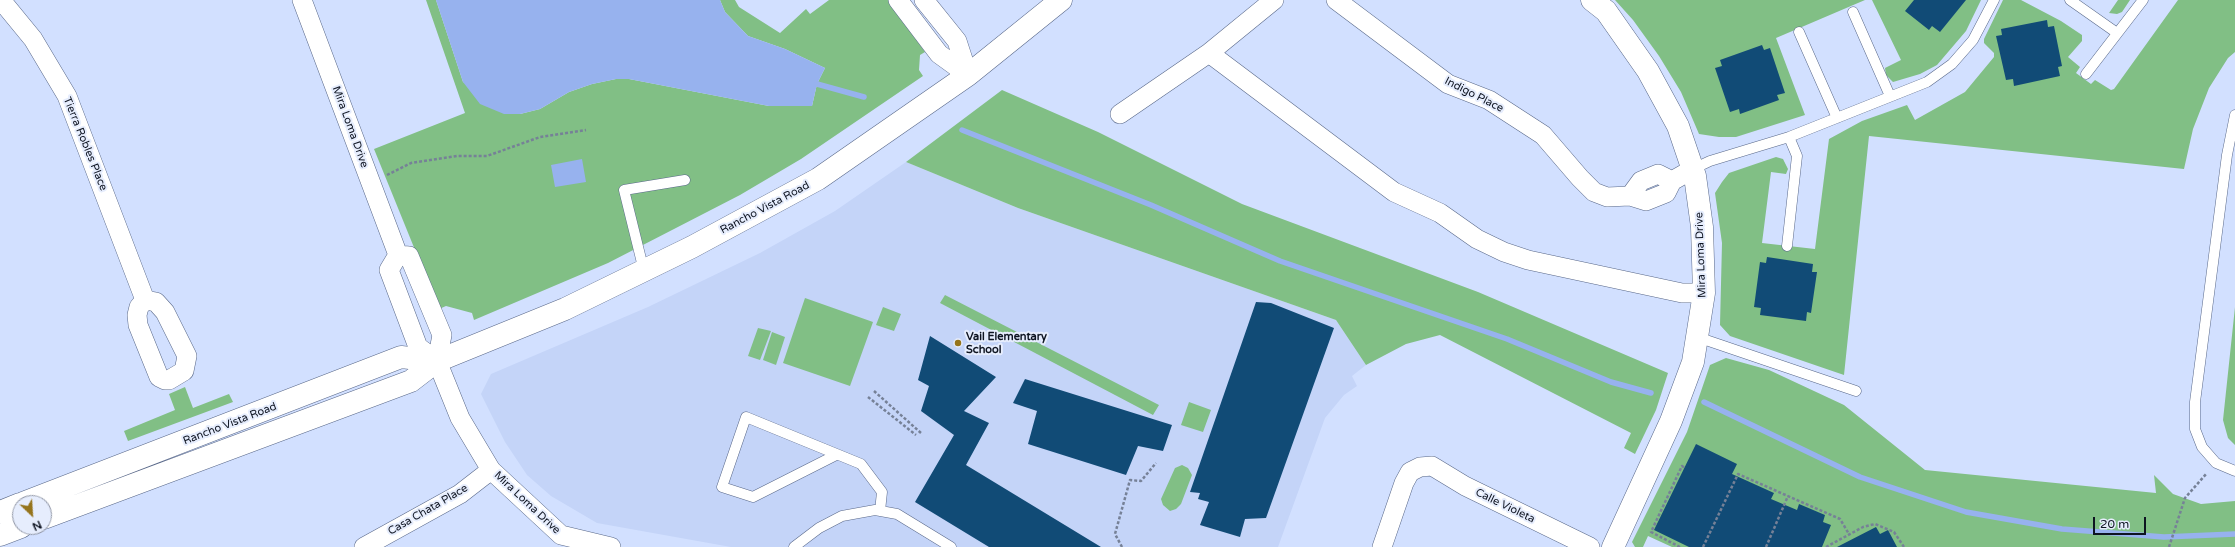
<!DOCTYPE html>
<style>
body{margin:0}
#map{position:relative;width:2235px;height:547px;overflow:hidden;background:#d2e0ff;font-family:"Varela Round",sans-serif}
canvas{display:block}
.north{position:absolute;left:12px;top:495px;width:40px;height:40px;box-sizing:border-box;background:#e6edfd;border:1px solid #9096a5;border-radius:50%;rotate:155deg;font-size:11px;font-weight:700;line-height:16px;text-align:center;color:#0e1421}
.north::after{content:'';display:block;margin:auto;width:14px;height:18px;background:#95741c;clip-path:polygon(50% 0,100% 100%,50% 72%,0 100%)}
.scale{position:absolute;left:2093px;top:517px;width:53px;height:18px;box-sizing:border-box;border:2px solid #0e1421;border-top:0;padding-left:5px;font-size:12px;line-height:14px;white-space:nowrap;color:#0e1421;-webkit-text-stroke:3px #e6edfd;paint-order:stroke}
</style>
<div id="map">
<canvas width="2235" height="547"></canvas>
<div class="north">N</div>
<div class="scale">20 m</div>
</div>
<script>
const context = document.querySelector('canvas').getContext('2d');
context.lineJoin = 'round';
function paint(path, color) {
  context.fillStyle = color;
  context.fill(path, 'evenodd');
}
function shape(rows) {
  const path = new Path2D();
  for (const r of rows) {
    path.moveTo(r[0], r[1]);
    for (let i = 2; i < r.length; i += 2) path.lineTo(r[i], r[i + 1]);
  }
  return path;
}
function trace(path, color, width, dash) {
  context.strokeStyle = color;
  context.lineWidth = width;
  context.lineCap = dash ? 'butt' : 'round';
  context.setLineDash(dash || []);
  context.stroke(path);
}
function label(font, color, halo, rows, align = 'center') {
  context.font = font + ' "Varela Round",sans-serif';
  context.lineWidth = 4;
  context.setLineDash([]);
  context.textBaseline = 'middle';
  context.strokeStyle = halo;
  context.fillStyle = color;
  for (const [text, x, y, turn = 0] of rows) {
    context.save();
    context.translate(x, y);
    context.rotate((+turn || 0) * Math.PI / 180);
    context.textAlign = isNaN(turn) ? turn : align;
    if (halo) context.strokeText(text, 0, 0);
    context.fillText(text, 0, 0);
    context.restore();
  }
}
paint(shape([
 [906,162,1018,208,1336,320,1366,365,1352,376,1357,386,1344,395,1325,418,1278,547,731,547,597,523,551,496,527,475,505,442,481,394,491,374,648,307,760,253,835,211]
]), '#c4d4f8');
paint(shape([
 [426,0,436,0,463,82,520,114,540,109,569,92,592,84,616,79,629,79,769,106,812,106,817,84,825,68,785,49,748,36,725,12,720,0,735,0,739,7,780,33,806,9,810,14,829,0,889,0,925,52,920,55,919,70,923,76,801,159,740,195,608,263,474,320,472,313,446,306,439,309,374,149,465,113],
 [1615,0,1865,0,1776,38,1805,115,1736,137,1719,137,1699,134,1681,92,1659,56,1633,20],
 [1872,0,1981,0,1966,31,1937,65,1920,74,1893,82,1886,75,1885,68,1901,60],
 [2003,0,2021,0,2061,21,2082,35,2082,41,2068,57,2080,67,2076,73,2091,84,2095,80,2111,90,2114,89,2178,0,2235,0,2235,52,2228,58,2209,88,2193,129,2184,169,1869,136,1844,375,1730,336,1720,325,1722,243,1715,193,1722,182,1729,173,1776,157,1783,159,1788,169,1786,174,1771,172,1762,243,1815,249,1829,139,1862,121,1907,105,1915,120,1965,92,1994,57,1994,53,1984,43,1984,39],
 [2118,0,2130,0,2122,12,2117,14,2109,13],
 [1002,90,1098,132,1242,204,1478,292,1668,373,1656,410,1635,454,1624,448,1631,433,1440,335,1406,344,1366,365,1336,320,1018,208,906,162],
 [945,295,1159,405,1153,415,940,303],
 [805,298,873,322,850,386,783,363],
 [883,307,901,314,894,331,876,325],
 [2235,307,2235,445,2228,438,2223,420],
 [758,328,771,331,760,360,748,356],
 [772,332,785,337,776,365,763,360],
 [1726,358,1769,370,1844,405,1925,470,2156,493,2154,475,2173,494,2201,504,2235,501,2235,547,1672,547,1648,536,1643,547,1635,547,1632,542,1687,432,1710,365],
 [185,387,193,408,229,394,233,402,128,441,124,431,175,410,169,394],
 [1189,402,1211,410,1203,432,1181,425],
 [1182,465,1188,468,1192,475,1181,504,1176,509,1170,511,1163,505,1161,499,1175,468]
]), '#81bf85');
paint(shape([
 [436,0,720,0,725,12,748,36,785,49,825,68,817,84,812,106,769,106,629,79,616,79,592,84,569,92,540,109,520,114,504,114,480,104,463,82],
 [582,159,586,182,555,187,551,165]
]), '#97b2ee');
trace(shape([
 [817,84,864,97],
 [962,130,1151,205,1280,261,1507,339,1611,382,1651,393],
 [1704,402,1860,477,1966,512,2062,529,2164,537,2235,534]
]), '#97b2ee', 5.5);
paint(shape([
 [1914,0,1966,0,1940,32,1932,26,1929,30,1905,11],
 [2047,20,2048,27,2054,26,2062,66,2058,67,2060,76,2014,86,2013,79,2006,80,1996,36,2002,35,2001,29],
 [1762,45,1764,50,1770,48,1785,93,1777,95,1779,100,1740,114,1739,109,1730,112,1715,68,1722,66,1720,60],
 [1767,257,1813,264,1812,272,1817,272,1811,313,1807,312,1806,321,1760,315,1761,308,1754,307,1760,262,1766,263],
 [1256,302,1271,303,1334,328,1266,518,1245,519,1240,537,1200,525,1209,502,1198,499,1200,493,1190,492],
 [930,336,996,377,964,411,989,423,966,465,1101,547,989,547,915,502,954,435,921,411,929,386,918,380],
 [1025,379,1172,425,1163,451,1138,446,1126,475,1028,444,1037,411,1013,403],
 [1696,444,1737,464,1732,474,1774,493,1771,499,1797,510,1799,504,1825,515,1823,522,1831,525,1822,547,1689,547,1654,530],
 [1876,527,1880,534,1888,530,1897,547,1837,547]
]), '#114b76');
const lane = shape([
 [2070,0,2117,33],
 [1853,12,1890,96],
 [1799,32,1837,118],
 [2086,74,2143,0],
 [2235,115,2227,155,2195,402,2195,429,2202,447,2216,463,2235,471],
 [1693,169,1710,161,1789,137,1927,82,1952,64,1973,40,1994,0],
 [1787,246,1797,156,1789,137],
 [644,271,624,190,685,180],
 [1697,337,1856,391],
 [836,455,753,497,722,487,746,417,861,464,882,492,880,511],
 [794,547,819,528,842,516,875,510,897,514,951,547]
]);
const street = shape([
 [1,0,33,39,67,96,145,300],
 [302,0,398,255,389,270,418,347,437,361,460,418,491,470,561,535,611,547],
 [898,0,939,54,968,75],
 [924,0,957,41,968,75],
 [1336,0,1448,84,1489,100,1543,135,1580,178,1594,192,1607,197,1630,196,1646,201,1666,193,1672,181,1693,169],
 [1209,53,1394,192,1440,213,1477,239,1504,252,1528,260,1682,293,1704,293],
 [1120,114,1209,53,1274,0],
 [1630,196,1641,181,1658,174,1672,181],
 [398,255,409,256,442,335,437,361],
 [145,300,156,302,165,312,187,356,184,371,169,380,165,380,159,377,138,325,137,315,139,307,145,300],
 [364,547,460,494,491,470],
 [1382,547,1404,483,1410,472,1420,467,1432,466,1465,486,1590,547]
]);
const secondary = shape([
 [1592,0,1606,11,1648,71,1678,126,1695,176,1702,227,1704,293,1693,362,1671,421,1613,547],
 [23,503,401,357,437,361],
 [0,512,20,504],
 [44,518,411,381,437,361,565,309,692,247,818,179,968,75,1061,0],
 [0,535,21,527]
]);
trace(lane, '#596889', 11);
trace(street, '#596889', 20);
trace(secondary, '#596889', 23);
trace(shape([
 [387,175,411,163,457,156,487,156,540,137,586,130],
 [874,391,921,433],
 [868,397,916,435],
 [1122,547,1115,534,1130,480,1141,481,1156,463],
 [1680,547,1651,532,1682,466,1685,468],
 [1703,547,1738,474,1840,519,1849,534],
 [1766,547,1788,496],
 [1826,547,1863,527,1875,524,1894,532,1904,547],
 [2169,547,2185,498,2207,473]
]), '#768197', 2.5, [3, 2]);
trace(lane, '#fff', 10);
trace(street, '#fff', 19);
trace(secondary, '#fff', 22);
for (const [x, y, r, color] of [
 [958,343,4,"#95741c"]
]) {
  const dot = new Path2D();
  dot.arc(x, y, r, 0, 2 * Math.PI);
  context.fillStyle = color;
  context.fill(dot);
  trace(dot, '#e6edfd', 1.5);
}
label('11px', '#0e1421', '#e6edfd', [
 ["Indigo Place",1474,95,27],
 ["Mira Loma Drive",350,127,70],
 ["Tierra Robles Place",85,144,68],
 ["Rancho Vista Road",765,208,-28],
 ["Mira Loma Drive",1701,255,-92],
 ["Rancho Vista Road",230,424,-21],
 ["Mira Loma Drive",527,503,43],
 ["Calle Violeta",1505,506,26],
 ["Casa Chata Place",428,510,-30]
]);
label('bold 11px', '#0e1421', '#e6edfd', [
 ["Vail Elementary",966,337],
 ["School",966,350]
], 'left');
</script>
